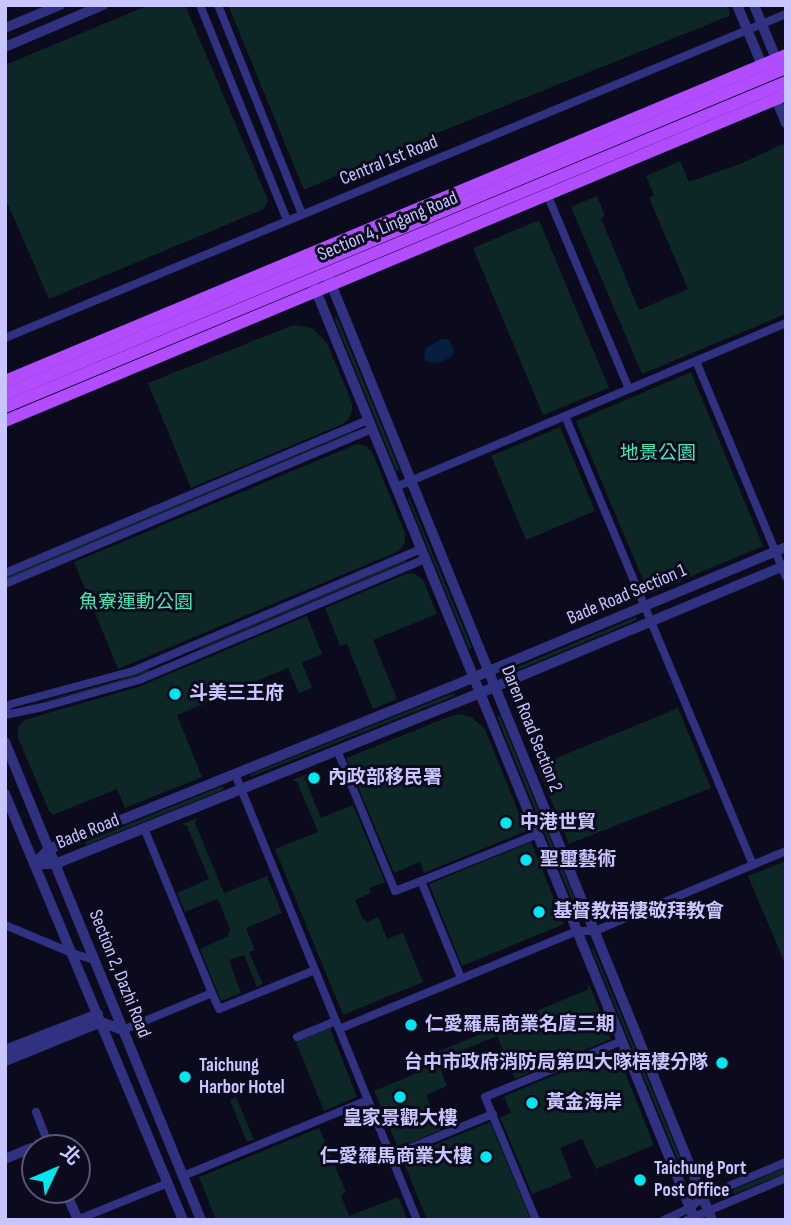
<!DOCTYPE html>
<meta charset="utf-8">
<style>
body{margin:0}
#map{position:relative;width:791px;height:1225px;overflow:hidden;background:#0c0a1d;font-family:"Sofia Sans Condensed","Noto Sans TC",sans-serif}
canvas{display:block}
.frame{position:absolute;inset:0;border:7px solid #c9c6ff;pointer-events:none}
.north{position:absolute;left:21px;top:1134px;width:70px;height:70px;box-sizing:border-box;background:#0c0a1d;border:2px solid #585577;border-radius:50%;rotate:46deg;font-size:19px;font-weight:700;line-height:28px;text-align:center;color:#c9c6ff}
.north::after{content:'';display:block;margin:auto;width:24px;height:32px;background:#00e7f1;clip-path:polygon(50% 0,100% 100%,50% 72%,0 100%)}
</style>
<div id="map">
<canvas width="791" height="1225"></canvas>
<div class="frame"></div>
<div class="north">北</div>
</div>
<script>
const context = document.querySelector('canvas').getContext('2d');
context.lineJoin = 'round';
function paint(path, color) {
  context.fillStyle = color;
  context.fill(path, 'evenodd');
}
function shape(rows) {
  const path = new Path2D();
  for (const r of rows) {
    path.moveTo(r[0], r[1]);
    for (let i = 2; i < r.length; i += 2) path.lineTo(r[i], r[i + 1]);
  }
  return path;
}
function trace(path, color, width, dash) {
  context.strokeStyle = color;
  context.lineWidth = width;
  context.lineCap = dash ? 'butt' : 'round';
  context.setLineDash(dash || []);
  context.stroke(path);
}
function label(font, color, halo, rows, align = 'center') {
  context.font = font + ' "Sofia Sans Condensed","Noto Sans TC",sans-serif';
  context.lineWidth = 6;
  context.setLineDash([]);
  context.textBaseline = 'middle';
  context.strokeStyle = halo;
  context.fillStyle = color;
  for (const [text, x, y, turn = 0] of rows) {
    context.save();
    context.translate(x, y);
    context.rotate((+turn || 0) * Math.PI / 180);
    context.textAlign = isNaN(turn) ? turn : align;
    if (halo) context.strokeText(text, 0, 0);
    context.fillText(text, 0, 0);
    context.restore();
  }
}
paint(shape([
 [149,5,185,5,268,200,264,209,49,299,5,198,5,65],
 [228,5,727,5,730,12,729,16,427,137,304,190],
 [783,144,786,148,786,314,642,374,571,207,597,196,605,216,601,218,639,310,688,289,649,198,654,195,646,176,680,161,689,182,742,163],
 [539,220,609,388,543,415,473,248],
 [337,317,399,468,398,471,396,470,334,318],
 [293,325,312,328,327,343,352,403,352,411,349,418,343,424,191,488,148,383],
 [691,372,763,546,649,594,576,421],
 [560,427,595,511,526,540,491,456],
 [354,431,354,432,5,580,5,577],
 [357,444,366,446,372,452,405,533,405,543,399,551,118,669,74,562],
 [409,497,472,648,469,649,408,499],
 [405,560,406,562,200,649,201,647],
 [406,574,415,574,423,580,437,614,373,640,397,699,373,709,347,644,340,646,325,608],
 [307,616,322,654,302,663,312,688,299,693,288,668,177,715,202,777,125,808,117,789,53,815,49,811,18,738,18,727,24,720,138,687],
 [636,617,637,620,516,671,515,668],
 [149,669,150,671,114,684,15,709,116,681],
 [453,693,455,696,250,777,251,774],
 [678,708,711,788,569,844,537,766],
 [459,714,471,717,485,729,526,831,424,873,420,862,394,873,346,758,448,717],
 [500,716,583,919,582,921,580,920,497,717],
 [307,774,305,779,321,818,353,805,385,882,369,888,371,893,355,900,363,919,368,922,378,917,387,939,403,933,423,982,343,1015,275,849,318,832,297,782,292,780],
 [222,786,224,788,223,790,86,845,85,842],
 [197,818,195,823,224,893,267,876,282,913,246,928,255,950,249,952,263,984,257,987,244,955,229,960,241,993,221,1001,200,949,228,936,230,930,220,904,217,899,185,912,177,893,209,879,187,826,182,824],
 [531,842,564,924,462,966,429,884],
 [786,861,786,966,748,876],
 [593,947,686,1172,683,1173,592,950],
 [589,984,611,1039,515,1079,497,1036,441,1059,439,1065,447,1086,426,1095,441,1130,398,1148,374,1091,417,1073,413,1062,587,990],
 [330,1028,357,1097,324,1111,296,1042],
 [616,1050,654,1145,596,1169,582,1139,560,1148,572,1178,532,1194,500,1117,511,1113,504,1096],
 [236,1097,254,1140,247,1142,230,1100],
 [490,1122,531,1220,427,1220,402,1158],
 [319,1128,346,1192,341,1195,349,1216,398,1197,407,1218,401,1220,216,1220,199,1177],
 [786,1167,786,1173,734,1194,733,1190]
]), '#0c2725');
paint(shape([
 [442,339,451,340,450,343,454,350,452,356,440,363,425,361,424,353,427,347]
]), '#061f3f');
trace(shape([
 [200,5,287,220],
 [218,5,302,214],
 [547,194,629,389],
 [5,338,786,14],
 [696,361,786,577],
 [565,416,753,865],
 [396,487,786,323],
 [5,573,368,420],
 [5,584,372,429],
 [5,708,11,704,133,671,421,549],
 [5,715,43,707,139,680,425,559],
 [337,750,395,891,421,881,461,978],
 [235,774,417,1220],
 [144,828,212,993],
 [421,881,538,834],
 [5,925,72,953,94,960],
 [339,1029,577,931,595,931,786,851],
 [123,1030,212,993,219,1009,315,970],
 [297,1037,336,1021],
 [36,1112,50,1148],
 [391,1156,493,1114],
 [183,1176,368,1100],
 [77,1220,168,1183],
 [536,1220,485,1097,622,1041],
 [664,1220,690,1208,703,1197,786,1162],
 [687,1220,786,1178]
]), '#303281', 8);
trace(shape([
 [737,5,764,70],
 [754,5,779,66],
 [5,28,60,5],
 [5,47,103,5],
 [773,92,786,123],
 [329,279,712,1220],
 [314,286,695,1220],
 [5,742,201,1220],
 [5,794,183,1220],
 [34,864,49,849,453,686,786,547],
 [34,864,55,864,480,693,786,565],
 [5,1050,98,1014],
 [5,1061,101,1022,123,1030],
 [5,1159,31,1148,41,1148],
 [65,1190,78,1220]
]), '#303281', 10);
trace(shape([
 [5,381,786,55],
 [5,394,786,68],
 [5,407,786,82],
 [5,421,786,95]
]), '#b14dff', 12);
for (const [x, y, r, color] of [
 [175,694,7,"#00e7f1"],
 [314,778,7,"#00e7f1"],
 [506,823,7,"#00e7f1"],
 [526,860,7,"#00e7f1"],
 [539,912,7,"#00e7f1"],
 [411,1025,7,"#00e7f1"],
 [722,1063,7,"#00e7f1"],
 [185,1077,7,"#00e7f1"],
 [400,1097,7,"#00e7f1"],
 [532,1103,7,"#00e7f1"],
 [486,1157,7,"#00e7f1"],
 [640,1180,7,"#00e7f1"]
]) {
  const dot = new Path2D();
  dot.arc(x, y, r, 0, 2 * Math.PI);
  context.fillStyle = color;
  context.fill(dot);
  trace(dot, '#0c0a1d', 2.5);
}
label('19px', '#c9c6ff', '#0c0a1d', [
 ["Central 1st Road",389,161,-22],
 ["Section 4, Lingang Road",388,227,-23],
 ["Bade Road Section 1",627,595,-23],
 ["Daren Road Section 2",531,729,68],
 ["Bade Road",88,832,-22],
 ["Section 2, Dazhi Road",119,974,68]
]);
label('19px', '#47e9b7', '#0c0a1d', [
 ["地景公園",658,454],
 ["魚寮運動公園",136,603]
]);
label('bold 19px', '#c9c6ff', '#0c0a1d', [
 ["斗美三王府",189,694],
 ["內政部移民署",328,778],
 ["中港世貿",520,823],
 ["聖璽藝術",540,860],
 ["基督教梧棲敬拜教會",553,912],
 ["仁愛羅馬商業名廈三期",425,1025],
 ["台中市政府消防局第四大隊梧棲分隊",708,1063,"right"],
 ["Taichung",199,1066],
 ["Harbor Hotel",199,1088],
 ["黃金海岸",546,1103],
 ["皇家景觀大樓",400,1119,"center"],
 ["仁愛羅馬商業大樓",472,1157,"right"],
 ["Taichung Port",654,1169],
 ["Post Office",654,1191]
], 'left');
</script>
